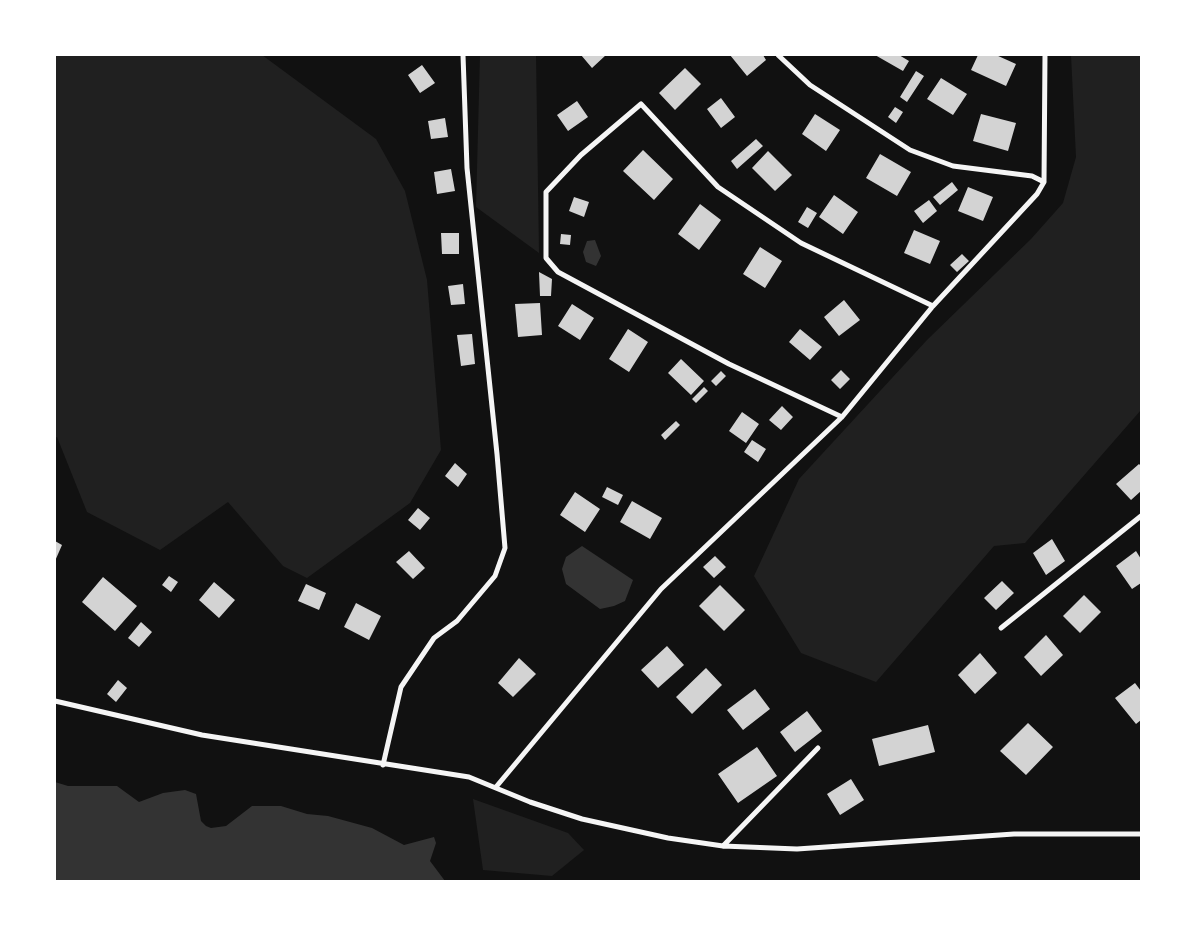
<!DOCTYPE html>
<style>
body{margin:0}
#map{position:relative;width:1196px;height:936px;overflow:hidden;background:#111;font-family:Roboto,sans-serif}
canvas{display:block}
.frame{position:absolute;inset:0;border:56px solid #fff;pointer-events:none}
</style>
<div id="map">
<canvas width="1196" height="936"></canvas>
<div class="frame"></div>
</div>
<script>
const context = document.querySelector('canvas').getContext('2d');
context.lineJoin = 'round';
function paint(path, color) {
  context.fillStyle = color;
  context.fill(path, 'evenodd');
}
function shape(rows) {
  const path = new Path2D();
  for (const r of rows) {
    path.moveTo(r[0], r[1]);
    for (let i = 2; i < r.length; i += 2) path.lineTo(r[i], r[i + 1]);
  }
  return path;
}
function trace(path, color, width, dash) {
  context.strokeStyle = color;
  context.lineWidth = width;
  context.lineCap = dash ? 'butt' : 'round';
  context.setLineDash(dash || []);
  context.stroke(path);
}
paint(shape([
 [55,55,262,55,376,139,405,191,427,280,441,450,410,503,307,578,283,566,228,502,160,550,87,512,57,437,55,438],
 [480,55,536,55,539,253,476,207],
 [1071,55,1141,55,1141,410,1025,543,994,546,876,682,801,653,754,576,799,479,927,340,1031,239,1063,203,1076,157],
 [473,799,568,833,584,850,552,876,483,870]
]), '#202020');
paint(shape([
 [595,240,601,256,596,266,586,262,583,252,587,241],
 [582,546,633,580,625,601,614,606,600,609,566,584,562,569,566,557],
 [55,782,68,786,117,786,139,802,163,793,185,790,196,794,201,821,206,826,211,828,226,826,252,806,281,806,307,814,328,816,372,828,404,845,434,837,436,843,430,861,445,881,55,881]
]), '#333');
paint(shape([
 [581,55,606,55,592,68],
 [730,55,763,55,766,60,747,76],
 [875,55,899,55,909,61,903,71],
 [978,55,996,55,1016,64,1006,86,971,70],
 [422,65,435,83,420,93,408,75],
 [685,68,701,84,675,110,659,93],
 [916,71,924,76,907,102,900,97],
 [941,78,967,94,953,115,927,99],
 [721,98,735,117,721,128,707,109],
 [577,101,588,117,568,131,557,115],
 [895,107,903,112,896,123,888,117],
 [815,114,840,130,826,151,802,134],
 [981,114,1016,123,1008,151,973,141],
 [445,118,448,137,431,139,428,121],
 [756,139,763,146,737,169,731,161],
 [643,150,673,179,654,200,623,171],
 [768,151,792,175,775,191,752,168],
 [880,154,911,172,897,196,866,178],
 [451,169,455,191,437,194,434,172],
 [952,182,958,190,940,205,933,197],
 [968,187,993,197,983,221,958,211],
 [834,195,858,212,843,234,819,217],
 [574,197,589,202,584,217,569,211],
 [929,200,937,211,923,223,914,211],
 [700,204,721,220,699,250,678,234],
 [807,207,817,213,808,228,798,222],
 [914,230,940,241,930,264,904,253],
 [441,233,459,233,459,254,442,254],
 [561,234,571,235,570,245,560,244],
 [760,247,782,261,765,288,743,274],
 [962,254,969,261,957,272,950,265],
 [539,272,552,279,551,296,540,296],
 [463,284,465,304,451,305,448,286],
 [844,300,860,320,839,336,824,317],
 [540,303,542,335,518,337,515,304],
 [572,304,594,318,580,340,558,326],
 [628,329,648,342,629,372,609,359],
 [800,329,822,347,810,360,789,342],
 [472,334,475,364,461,366,457,335],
 [681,359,704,381,691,395,668,373],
 [841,370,850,379,840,389,831,380],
 [721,371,726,376,716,386,711,381],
 [704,387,708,391,696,403,692,399],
 [782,406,793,417,781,430,769,420],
 [742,412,759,424,746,443,729,431],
 [676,421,680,425,665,440,661,435],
 [752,440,766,449,758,462,744,452],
 [455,463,467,474,458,487,445,476],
 [1139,464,1141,466,1141,491,1131,500,1116,484],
 [607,487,623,495,618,505,602,497],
 [575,492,600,509,585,532,560,515],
 [632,501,662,518,650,539,620,522],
 [418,508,430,518,420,530,408,520],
 [1052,539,1065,561,1046,575,1033,553],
 [55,541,62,545,55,561],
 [409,551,425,568,413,579,396,562],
 [1136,551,1141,559,1141,583,1132,589,1116,566],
 [715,556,726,567,714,578,703,567],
 [169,576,178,582,171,592,162,585],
 [103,577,137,606,115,631,82,602],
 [1002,581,1014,593,996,610,984,598],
 [214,582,235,600,219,618,199,600],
 [306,584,326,593,319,610,298,601],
 [720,585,745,610,724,631,699,606],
 [1084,595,1101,612,1080,633,1063,616],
 [356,603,381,616,369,640,344,627],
 [141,622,152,632,139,647,128,638],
 [1046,635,1063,655,1041,676,1024,657],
 [667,646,684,665,658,688,641,670],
 [980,653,997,673,975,694,958,675],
 [519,658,536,674,513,697,498,683],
 [706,668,722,685,692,714,676,697],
 [118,680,127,688,116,702,107,694],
 [1135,683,1141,691,1141,720,1136,724,1115,698],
 [755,689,770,709,743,730,727,710],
 [807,711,822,731,795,752,780,732],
 [1028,723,1053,747,1026,775,1000,751],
 [928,725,935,752,879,766,872,739],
 [757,747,777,776,738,803,718,774],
 [851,779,864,800,840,815,827,794]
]), '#d3d3d3');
trace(shape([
 [778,55,810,85,910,150,953,166,1032,176,1044,182],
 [842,417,729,364,558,272,546,258,546,192,581,155,641,104,718,187,801,243,933,306],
 [1001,628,1141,516],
 [55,701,202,735,469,777,530,802,582,819,668,838,723,846,797,849,1014,834,1141,834],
 [383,765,401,687,434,638,457,621,495,576,505,548,497,454,467,168,463,55],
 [496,787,661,589,842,417,933,306,1037,194,1044,182,1045,55],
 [723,846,818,748]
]), '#f5f5f5', 5);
</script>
